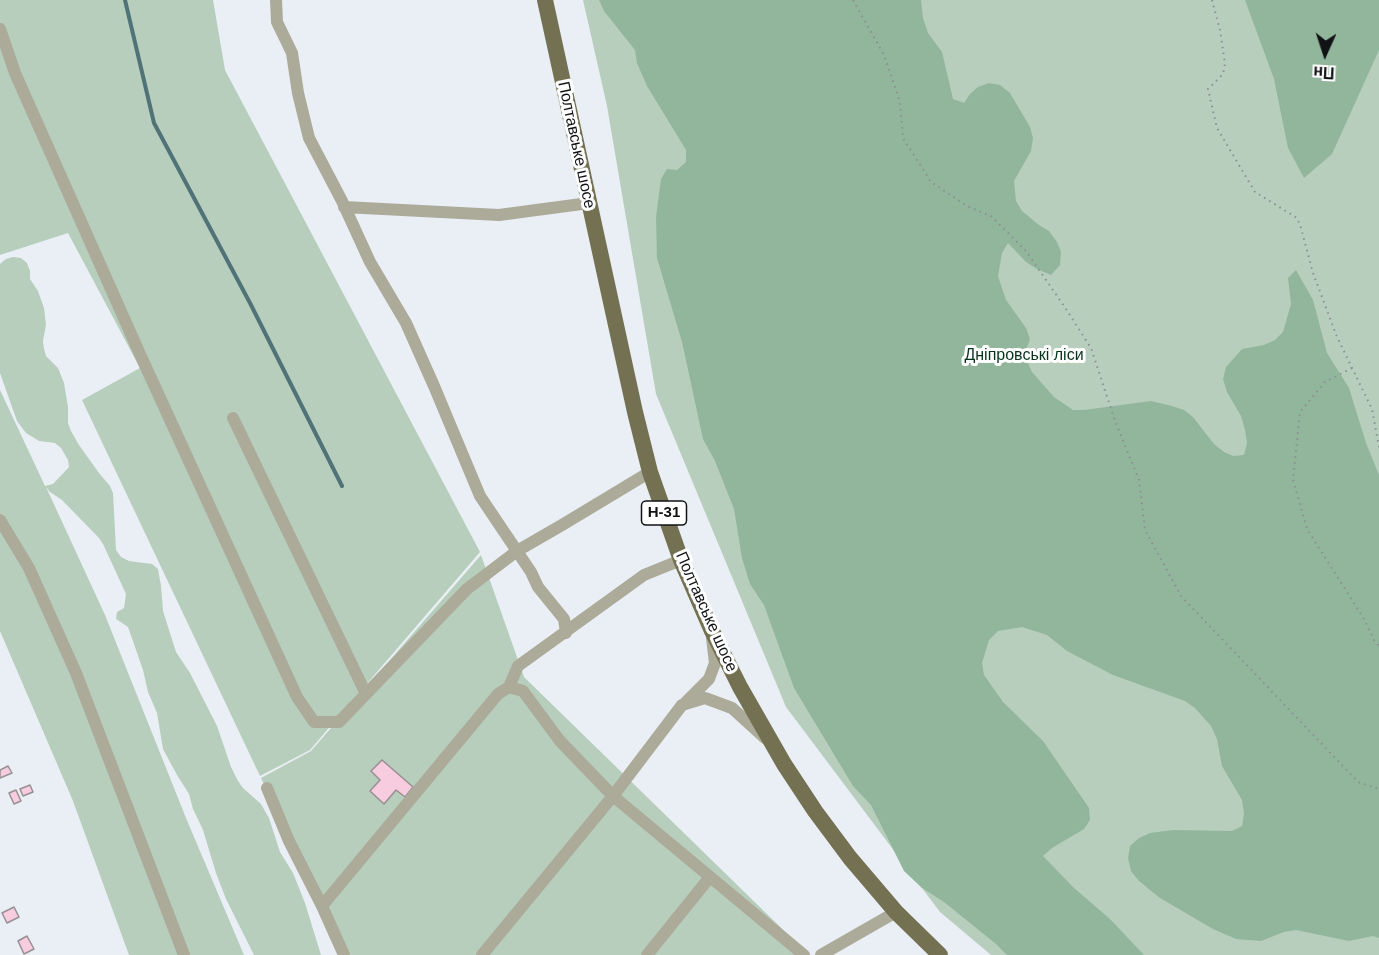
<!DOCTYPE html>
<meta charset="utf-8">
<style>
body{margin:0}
#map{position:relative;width:1379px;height:955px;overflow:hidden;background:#eaeff6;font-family:Arial,sans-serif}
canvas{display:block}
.north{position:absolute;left:1295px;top:24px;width:60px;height:60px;-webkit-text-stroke:4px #fff;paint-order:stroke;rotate:183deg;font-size:16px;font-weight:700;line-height:24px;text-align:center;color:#101214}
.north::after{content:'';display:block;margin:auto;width:21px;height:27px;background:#101214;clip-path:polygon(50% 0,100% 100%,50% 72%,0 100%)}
</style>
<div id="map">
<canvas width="1379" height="955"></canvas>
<div class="north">Пн</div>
</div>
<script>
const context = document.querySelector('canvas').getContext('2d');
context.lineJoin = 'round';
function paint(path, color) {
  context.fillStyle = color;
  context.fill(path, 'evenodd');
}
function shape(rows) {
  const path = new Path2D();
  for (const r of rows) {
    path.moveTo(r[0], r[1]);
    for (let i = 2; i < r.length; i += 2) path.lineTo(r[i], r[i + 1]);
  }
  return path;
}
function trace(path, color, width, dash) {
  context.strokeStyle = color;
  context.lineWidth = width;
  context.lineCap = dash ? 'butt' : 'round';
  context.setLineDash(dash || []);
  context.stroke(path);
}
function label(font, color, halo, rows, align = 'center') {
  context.font = font + ' Arial,sans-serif';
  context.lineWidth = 6;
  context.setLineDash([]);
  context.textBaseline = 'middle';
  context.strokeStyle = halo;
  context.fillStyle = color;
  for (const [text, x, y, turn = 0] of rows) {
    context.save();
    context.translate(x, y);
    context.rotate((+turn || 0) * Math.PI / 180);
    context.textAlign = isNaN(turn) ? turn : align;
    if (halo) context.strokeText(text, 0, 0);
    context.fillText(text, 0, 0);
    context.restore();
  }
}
paint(shape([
 [0,0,213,0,225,70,480,552,310,750,260,776,82,400,140,368,68,233,0,255],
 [583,0,1379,0,1379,955,991,955,940,912,786,707,656,394,607,106],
 [13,257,21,258,27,263,30,271,30,279,38,291,44,308,46,325,43,341,44,349,46,356,58,368,64,383,68,407,68,423,71,431,79,445,99,473,110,486,113,493,116,550,121,557,129,561,152,564,158,569,161,586,163,611,176,652,190,673,217,726,231,767,238,781,243,788,261,804,269,818,280,852,293,873,305,903,321,955,254,955,226,899,216,873,203,830,193,809,189,794,177,775,163,749,157,713,148,692,143,670,128,627,116,619,117,612,124,608,126,594,103,544,99,538,62,500,50,492,46,487,105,615,186,818,244,955,129,955,73,801,0,631,0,390,45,486,53,484,69,467,68,460,61,448,55,443,39,441,26,433,17,421,0,373,0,264,6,259],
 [481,555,524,677,809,955,345,955,261,778,311,751]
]), '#b7cebd');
paint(shape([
 [599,0,921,0,923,18,928,33,942,52,953,99,964,103,970,94,978,87,989,83,1000,85,1010,93,1030,127,1033,138,1031,151,1014,181,1016,201,1022,211,1039,225,1049,231,1057,242,1061,252,1060,265,1051,275,1037,269,1026,262,1008,243,1002,253,998,276,1006,300,1026,328,1030,339,1026,350,1027,361,1032,372,1054,397,1073,410,1084,410,1151,401,1172,406,1184,410,1193,417,1214,444,1224,452,1233,456,1244,455,1247,443,1245,430,1241,416,1227,392,1223,379,1226,367,1242,349,1264,345,1275,340,1283,332,1291,304,1288,278,1296,270,1313,300,1327,353,1349,388,1366,443,1379,475,1379,938,1373,936,1349,941,1296,930,1284,932,1261,941,1236,939,1213,929,1160,898,1139,881,1131,871,1128,858,1130,846,1139,838,1150,833,1173,830,1232,831,1242,826,1244,814,1242,800,1222,766,1217,739,1211,726,1195,708,1185,701,1113,675,1067,651,1047,635,1022,627,998,631,989,640,982,663,984,675,1003,702,1043,741,1089,808,1090,820,1084,829,1052,848,1043,856,1074,888,1110,919,1144,955,1007,955,996,944,944,902,922,888,904,871,871,805,853,786,794,688,764,605,750,584,742,558,734,509,715,461,703,439,682,342,657,258,656,217,661,179,667,169,677,170,686,162,686,150,647,86,637,63,635,50,604,11],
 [1245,0,1379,0,1379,50,1332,154,1304,178,1288,148,1274,79]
]), '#92b69c');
trace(shape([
 [125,0,154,123,250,303,342,486]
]), '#507377', 4);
const building = shape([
 [382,760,413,787,405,797,396,790,384,804,370,791,380,780,371,771,382,760],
 [8,766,12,773,0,778,0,770,8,766],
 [30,785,33,792,23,796,20,789,30,785],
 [16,790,21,801,14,804,9,793,16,790],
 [14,907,19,917,7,923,2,913,14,907],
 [27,936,34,949,24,954,18,941,27,936]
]);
paint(building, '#f7ccde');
trace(building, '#978f92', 1.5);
trace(shape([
 [853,0,884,55,900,102,903,138,931,182,967,206,991,216,1026,251,1064,306,1091,348,1114,418,1139,480,1145,530,1181,596,1358,782,1379,789],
 [1212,0,1220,30,1225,64,1223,74,1208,89,1217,128,1255,192,1297,218,1301,228,1313,273,1337,337,1372,409,1379,447],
 [1352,368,1325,382,1300,412,1293,480,1307,529,1364,619,1375,642,1379,646]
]), '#8b8f93', 2, [1.5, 4.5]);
trace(shape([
 [276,0,277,22,292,53,298,93,309,138,342,201,370,262,406,323,434,386,480,496,531,572,538,587,564,619,566,633],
 [0,29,15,73,139,352,297,697,314,722,339,722,467,589,517,551,562,525,650,472],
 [344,207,499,215,589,203],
 [233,418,366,694],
 [0,520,29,568,76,673,184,955],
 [509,687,518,666,644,575,681,560],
 [685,703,709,679,715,663,712,638],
 [267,788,289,841,322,906,344,955],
 [322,906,498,694,509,687,523,691,560,741,613,796,804,955],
 [482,955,613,796,682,705,705,698,732,708,765,738],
 [647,955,710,877],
 [821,955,896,912]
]), '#acaa99', 12);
trace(shape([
 [545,0,635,412,650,472,681,560,712,631,740,687,784,764,815,811,850,858,896,912,940,955]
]), '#747152', 16);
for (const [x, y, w] of [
 [664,513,45]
]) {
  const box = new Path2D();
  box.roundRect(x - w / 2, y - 12, w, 24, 4.5);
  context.fillStyle = '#fff';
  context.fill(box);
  trace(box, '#101214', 1.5);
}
label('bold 15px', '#101214', null, [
 ["Н-31",664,513]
]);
label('16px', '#101214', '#fff', [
 ["Полтавське шосе",576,145,78],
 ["Полтавське шосе",706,612,66]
]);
label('16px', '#05341b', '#fff', [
 ["Дніпровські ліси",1024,356]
]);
</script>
